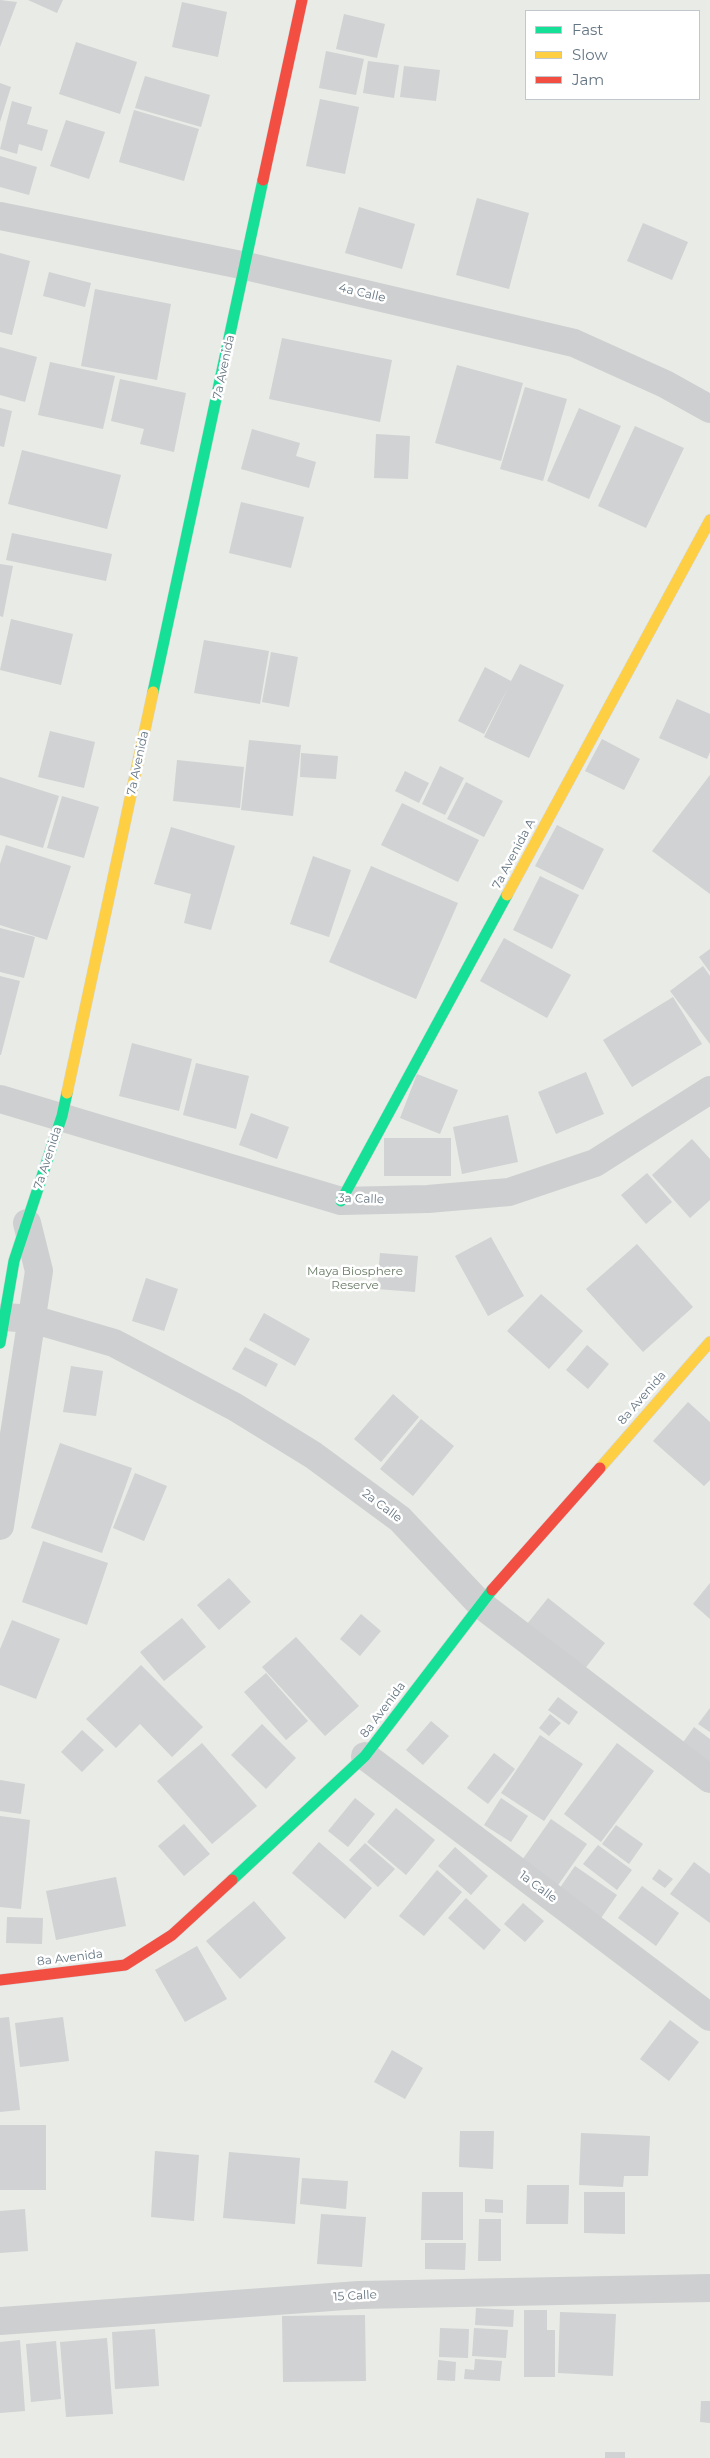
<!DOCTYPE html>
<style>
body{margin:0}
#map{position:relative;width:710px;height:2458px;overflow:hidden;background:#f9f9f9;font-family:Montserrat,sans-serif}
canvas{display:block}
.legend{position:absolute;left:525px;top:10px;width:175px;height:90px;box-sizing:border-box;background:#fff;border:1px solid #c1c8cd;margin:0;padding:6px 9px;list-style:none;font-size:15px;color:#657683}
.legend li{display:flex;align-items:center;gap:10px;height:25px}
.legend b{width:25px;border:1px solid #c1c8cd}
</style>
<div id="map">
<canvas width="710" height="2458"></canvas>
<ul class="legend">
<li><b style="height:6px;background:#16e098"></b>Fast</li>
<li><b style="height:6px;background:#ffcf43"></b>Slow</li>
<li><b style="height:6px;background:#f24e42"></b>Jam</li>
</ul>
</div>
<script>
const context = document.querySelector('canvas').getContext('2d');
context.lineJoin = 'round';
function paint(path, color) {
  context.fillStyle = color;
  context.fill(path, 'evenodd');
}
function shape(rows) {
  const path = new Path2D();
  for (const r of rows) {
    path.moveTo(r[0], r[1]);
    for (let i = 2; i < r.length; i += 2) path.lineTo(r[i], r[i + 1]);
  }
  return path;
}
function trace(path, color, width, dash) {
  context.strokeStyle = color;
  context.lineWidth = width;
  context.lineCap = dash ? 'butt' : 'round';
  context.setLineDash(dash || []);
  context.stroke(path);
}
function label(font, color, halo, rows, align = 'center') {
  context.font = font + ' Montserrat,sans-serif';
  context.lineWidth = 5;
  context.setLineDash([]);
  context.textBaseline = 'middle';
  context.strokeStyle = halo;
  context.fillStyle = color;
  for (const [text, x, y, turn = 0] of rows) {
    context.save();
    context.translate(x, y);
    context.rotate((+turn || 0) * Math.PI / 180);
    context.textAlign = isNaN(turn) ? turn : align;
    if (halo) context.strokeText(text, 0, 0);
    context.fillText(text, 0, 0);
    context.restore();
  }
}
paint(shape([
 [0,0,710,0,710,2458,0,2458],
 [526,11,699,11,699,99,526,99]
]), '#e8ebe6');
paint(shape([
 [0,0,17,2,0,47],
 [28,0,63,0,57,13],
 [182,2,227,12,218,57,172,47],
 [344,14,385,24,377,58,336,49],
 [76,42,137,62,120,114,59,94],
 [326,51,364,59,356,95,319,88],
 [368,61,399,65,394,98,363,93],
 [404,66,440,70,436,101,400,97],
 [145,76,210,95,201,127,135,108],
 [0,83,11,87,0,122],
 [320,99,359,107,345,174,306,166],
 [12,101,32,107,27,124,48,130,42,151,19,144,17,154,0,149],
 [134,110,199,129,184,181,119,162],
 [66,120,105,132,89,179,50,166],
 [0,156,37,167,29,195,0,187],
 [477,198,529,213,509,289,456,275],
 [359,207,415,224,402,269,345,253],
 [643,223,688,242,672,280,627,261],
 [0,253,30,261,12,335,0,332],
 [49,272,91,283,85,307,43,296],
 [95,289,171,304,157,380,81,366],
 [282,338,392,360,380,422,269,399],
 [0,347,37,357,25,402,0,395],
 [50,362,115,376,103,429,38,415],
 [457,365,523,383,501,461,435,443],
 [120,379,186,393,174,452,140,444,144,429,111,421],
 [525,387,567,399,543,481,500,469],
 [0,408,12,411,4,447,0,446],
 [579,408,621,426,589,499,547,481],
 [635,426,684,448,646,528,598,506],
 [252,429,300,443,296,456,316,462,309,488,241,469],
 [376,434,410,436,408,479,374,478],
 [22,450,121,475,107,529,8,504],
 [241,502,304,517,291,568,229,553],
 [12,533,112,554,106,581,6,560],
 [0,564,13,566,3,617,0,616],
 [11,619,73,634,61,685,0,670],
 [204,640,269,651,260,704,194,693],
 [271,652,298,657,289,707,262,702],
 [520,664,564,685,529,758,484,737,509,686,484,734,458,721,485,667,511,681],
 [677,699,710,714,710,752,707,759,659,738],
 [50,731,95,742,84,788,38,777],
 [602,739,640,759,624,790,585,771],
 [249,740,301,745,293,816,241,810],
 [301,753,338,756,336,779,300,777],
 [177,760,244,767,240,808,173,801],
 [440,766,464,778,445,815,422,804],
 [405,771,429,783,419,803,395,791],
 [710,775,710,894,652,851],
 [0,777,59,796,43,848,0,835],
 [466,782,503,801,484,837,447,819],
 [62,796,99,807,84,858,47,848],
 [402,803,479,840,458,882,381,845],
 [557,825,604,849,583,890,535,866],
 [171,827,235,846,211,930,184,923,191,894,154,884],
 [6,845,71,866,47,940,0,925,0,864],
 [313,856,351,870,329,937,290,924],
 [371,866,458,903,416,999,329,962],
 [540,876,579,895,552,949,513,930],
 [0,928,35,937,24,978,0,972],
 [504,938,571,975,547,1018,480,981],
 [710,949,710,972,699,957],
 [703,966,710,976,710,1044,670,991],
 [0,976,20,981,1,1055,0,1055],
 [673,997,702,1044,632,1087,603,1040],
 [132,1043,192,1059,179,1111,119,1096],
 [196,1063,249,1076,236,1129,183,1115],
 [586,1072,604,1114,556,1134,538,1092],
 [417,1074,458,1090,440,1134,400,1118],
 [251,1113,289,1127,277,1159,239,1145],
 [508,1115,518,1162,462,1174,453,1127],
 [384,1138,451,1138,451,1176,384,1176],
 [692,1139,710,1159,710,1200,690,1218,652,1175],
 [647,1173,672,1202,646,1224,621,1195],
 [491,1237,524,1296,488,1316,455,1256],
 [637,1244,693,1307,643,1352,586,1289],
 [380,1253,418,1256,415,1292,377,1289],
 [146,1278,178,1289,164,1331,132,1321],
 [541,1294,583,1331,549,1369,507,1331],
 [264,1313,310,1339,295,1366,249,1340],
 [587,1345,609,1364,588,1389,566,1370],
 [245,1347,278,1364,266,1387,232,1369],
 [71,1366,103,1371,96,1416,63,1412],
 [393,1394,419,1417,381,1462,354,1439],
 [688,1402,710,1422,710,1480,704,1486,653,1441],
 [421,1419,454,1446,413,1496,380,1469],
 [60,1443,132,1468,102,1553,31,1528],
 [135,1473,167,1486,144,1541,113,1528],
 [43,1541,108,1563,87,1625,22,1602],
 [229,1578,251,1602,219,1630,197,1605],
 [710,1583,710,1619,693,1604],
 [548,1598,605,1643,580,1675,523,1629],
 [361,1614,381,1631,360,1656,340,1639],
 [182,1618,206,1647,164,1681,140,1652],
 [12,1620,60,1639,36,1699,0,1685,0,1649],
 [296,1637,359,1706,325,1736,262,1667],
 [141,1665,203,1727,172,1757,140,1724,116,1748,86,1719],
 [266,1673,308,1721,286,1740,244,1692],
 [558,1697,578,1712,569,1725,548,1710],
 [710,1708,710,1732,698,1724],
 [550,1714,561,1723,549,1736,539,1728],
 [431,1721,449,1736,423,1765,406,1750],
 [262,1724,296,1758,266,1789,231,1755],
 [694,1727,710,1739,710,1770,679,1748],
 [82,1730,104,1750,82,1772,61,1752],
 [540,1735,583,1764,544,1821,501,1793],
 [202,1743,257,1806,212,1844,157,1781],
 [617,1743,654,1771,601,1842,564,1814],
 [494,1753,515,1769,488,1804,467,1788],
 [0,1780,25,1784,21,1814,0,1811],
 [355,1798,375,1814,348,1847,328,1831],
 [501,1798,528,1816,511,1842,484,1825],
 [396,1808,435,1840,406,1875,367,1842],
 [0,1816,30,1820,21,1909,0,1907],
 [551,1819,587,1844,556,1888,520,1863],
 [184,1824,210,1854,184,1876,158,1846],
 [616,1825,643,1844,629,1864,602,1844],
 [319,1842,372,1888,345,1919,292,1873],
 [365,1843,395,1869,378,1887,349,1860],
 [598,1845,632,1870,617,1890,583,1864],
 [455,1847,488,1876,471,1895,438,1866],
 [694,1862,710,1874,710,1923,670,1894],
 [575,1866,617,1895,599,1921,557,1892],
 [659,1869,673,1879,665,1888,652,1879],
 [437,1870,462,1892,424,1936,399,1916],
 [116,1877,126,1926,56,1940,46,1891],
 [642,1886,679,1913,656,1946,618,1918],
 [466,1898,501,1930,484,1950,448,1918],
 [254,1901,286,1938,240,1979,206,1941],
 [523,1903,544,1921,525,1942,504,1924],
 [7,1917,43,1918,42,1944,6,1943],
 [197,1946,227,1999,185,2022,155,1970],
 [9,2017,20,2110,0,2112,0,2018],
 [63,2017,69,2061,20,2067,15,2023],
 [670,2020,699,2042,669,2081,640,2059],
 [392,2050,423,2068,405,2099,374,2082],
 [0,2125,46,2125,46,2190,0,2190],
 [460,2131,494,2131,493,2169,459,2167],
 [581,2133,650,2136,648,2176,624,2176,623,2187,579,2185],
 [155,2151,199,2155,194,2221,151,2217],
 [229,2152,300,2158,295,2224,223,2218],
 [302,2178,348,2181,346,2209,300,2204],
 [527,2185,569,2185,568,2224,526,2224],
 [422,2192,463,2192,463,2240,421,2240],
 [584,2192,625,2192,625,2234,584,2233],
 [485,2199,503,2200,503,2213,485,2212],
 [25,2209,28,2251,0,2253,0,2211],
 [321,2214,366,2217,362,2267,317,2264],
 [479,2219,501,2219,501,2261,478,2261],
 [425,2243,466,2243,465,2270,425,2269],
 [476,2308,514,2310,513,2327,475,2325],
 [524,2310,547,2310,547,2330,555,2330,555,2377,524,2377],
 [560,2312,616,2314,613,2376,558,2373],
 [365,2315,366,2381,283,2382,282,2316],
 [440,2328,469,2329,468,2358,439,2357],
 [474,2328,508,2330,506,2358,472,2356],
 [155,2329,159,2386,115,2389,112,2332],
 [107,2338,113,2414,66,2417,60,2342],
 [20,2340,25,2411,0,2413,0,2342],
 [56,2341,61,2399,31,2402,26,2344],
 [475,2359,502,2361,500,2381,464,2379,465,2369,474,2370],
 [438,2360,456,2362,455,2381,437,2380],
 [701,2401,710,2401,710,2423,700,2422],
 [605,2452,625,2452,625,2458,605,2458]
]), '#d0d2d3');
const fast = shape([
 [153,692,263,180],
 [341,1201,507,895],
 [0,1343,14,1261,62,1116,67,1093],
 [232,1880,365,1756,492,1590]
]);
const slow = shape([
 [507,895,710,520],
 [67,1093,153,692],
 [600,1468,710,1342]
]);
const jam = shape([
 [263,180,302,0],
 [492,1590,600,1468],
 [0,1980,125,1965,172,1935,232,1880]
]);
trace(fast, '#d5d6d7', 12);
trace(slow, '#d5d6d7', 12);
trace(jam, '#d5d6d7', 12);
trace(shape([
 [0,216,246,266,574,343,665,384,710,409],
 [0,1099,341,1201,428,1199,509,1192,595,1163,710,1090],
 [5,1317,32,1319,114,1343,235,1407,313,1455,400,1519,480,1604,710,1779],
 [0,1526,39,1271,27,1223],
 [365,1756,710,2017],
 [0,2321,359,2295,710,2288]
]), '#cecfd0', 28);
trace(fast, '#16e098', 11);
trace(slow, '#ffcf43', 11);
trace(jam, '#f24e42', 11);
label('12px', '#657683', '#fff', [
 ["4a Calle",362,293,13],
 ["7a Avenida",224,367,-78],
 ["7a Avenida",138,763,-78],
 ["7a Avenida A",514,854,-62],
 ["7a Avenida",48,1158,-72],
 ["3a Calle",361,1199,2],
 ["8a Avenida",642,1398,-49],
 ["2a Calle",382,1506,37],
 ["8a Avenida",383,1710,-53],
 ["1a Calle",538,1887,37],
 ["8a Avenida",70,1958,-7],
 ["15 Calle",355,2296,-3]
]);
label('12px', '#687a64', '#fff', [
 ["Maya Biosphere",355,1271],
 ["Reserve",355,1285]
]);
</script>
